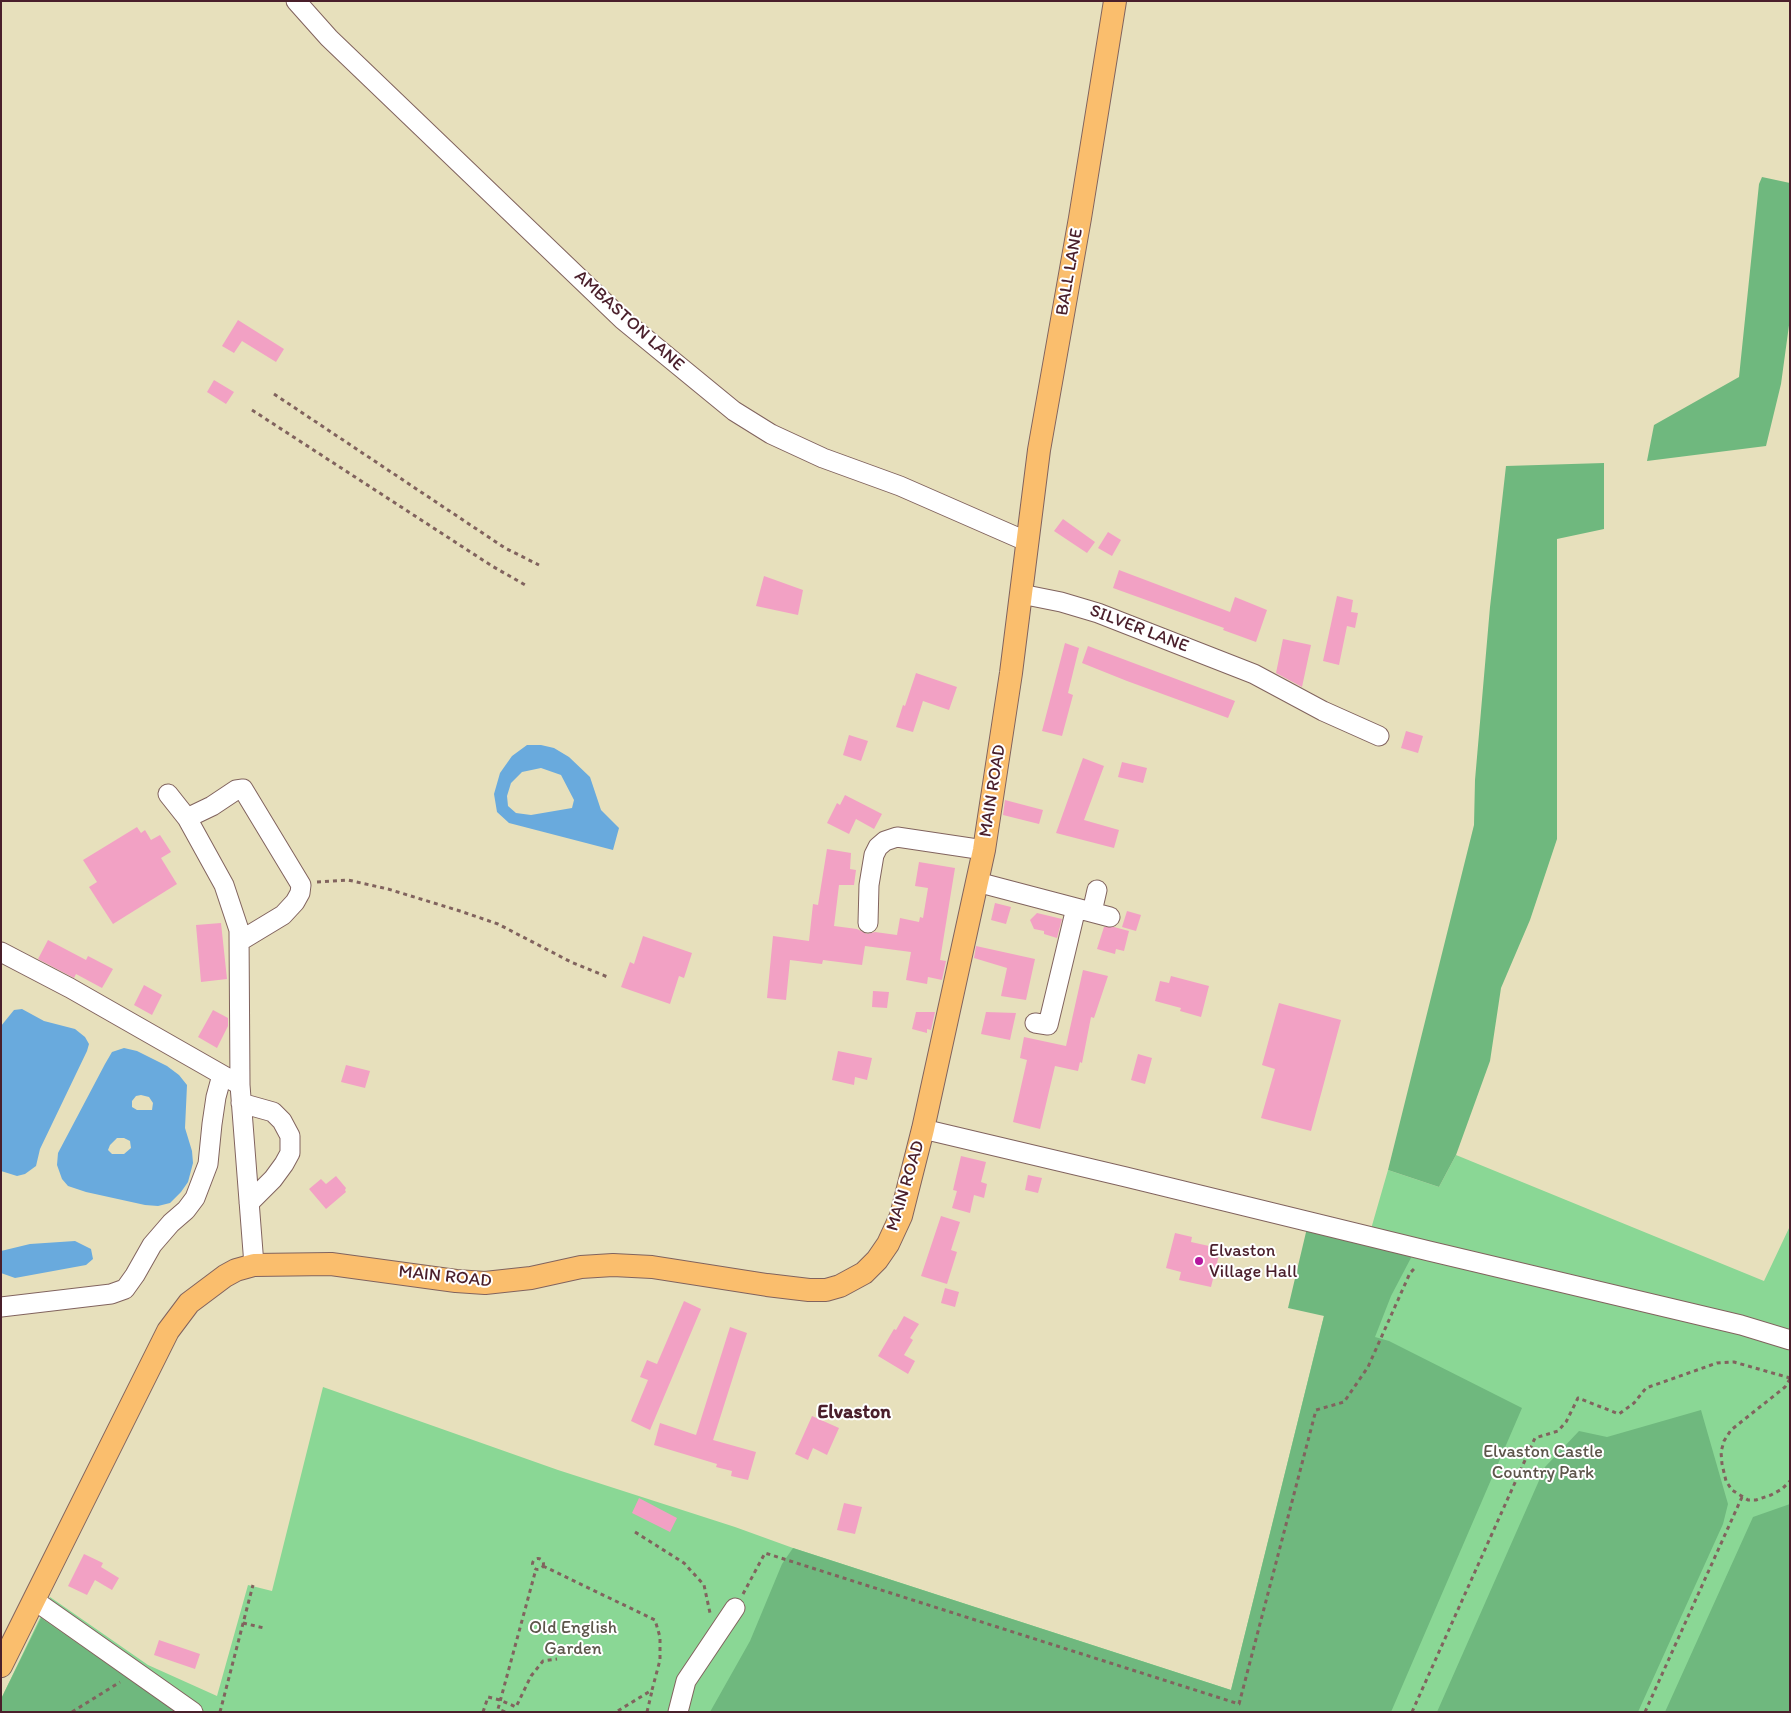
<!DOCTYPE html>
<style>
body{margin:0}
#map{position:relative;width:1791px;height:1713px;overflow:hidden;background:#e7e0bc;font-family:Itim,sans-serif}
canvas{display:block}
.frame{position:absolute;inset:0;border:2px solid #4a1f2b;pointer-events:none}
</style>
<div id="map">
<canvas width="1791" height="1713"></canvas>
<div class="frame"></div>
</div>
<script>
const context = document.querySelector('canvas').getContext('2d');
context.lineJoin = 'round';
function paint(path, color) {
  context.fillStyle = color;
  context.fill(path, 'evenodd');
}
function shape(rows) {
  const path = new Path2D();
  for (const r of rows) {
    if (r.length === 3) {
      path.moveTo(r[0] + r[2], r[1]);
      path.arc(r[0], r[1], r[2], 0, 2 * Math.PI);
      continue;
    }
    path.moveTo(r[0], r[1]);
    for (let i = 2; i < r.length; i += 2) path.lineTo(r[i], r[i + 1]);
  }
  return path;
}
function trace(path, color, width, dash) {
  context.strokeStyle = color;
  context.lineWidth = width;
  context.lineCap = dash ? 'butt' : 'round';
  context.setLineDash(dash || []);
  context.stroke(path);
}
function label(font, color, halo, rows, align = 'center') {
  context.font = font + ' Itim,sans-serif';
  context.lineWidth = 4;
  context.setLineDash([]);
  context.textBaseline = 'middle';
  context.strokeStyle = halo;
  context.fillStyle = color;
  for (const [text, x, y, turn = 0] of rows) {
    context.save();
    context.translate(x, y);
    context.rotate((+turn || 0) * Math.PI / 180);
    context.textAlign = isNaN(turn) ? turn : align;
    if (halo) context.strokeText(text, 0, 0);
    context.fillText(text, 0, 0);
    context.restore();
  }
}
paint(shape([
 [1456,1155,1764,1281,1790,1226,1790,1712,1,1712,1,1699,50,1597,148,1665,217,1696,248,1585,272,1591,323,1387,558,1470,735,1527,793,1548,1231,1690,1347,1223,1371,1229,1388,1170,1439,1187]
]), '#8ad795');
paint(shape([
 [1762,177,1790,183,1790,318,1781,384,1766,446,1647,461,1654,425,1739,377,1759,184],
 [1604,463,1604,529,1557,539,1557,839,1530,920,1501,988,1490,1061,1456,1155,1439,1187,1388,1170,1474,825,1475,780,1490,607,1506,466],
 [1307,1228,1413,1254,1391,1296,1375,1337,1389,1341,1522,1408,1391,1712,710,1712,750,1641,782,1564,793,1548,1231,1690,1324,1316,1288,1308],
 [1701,1410,1728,1504,1723,1524,1638,1712,1437,1712,1545,1467,1579,1431,1607,1437],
 [1790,1504,1790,1712,1665,1712,1753,1517],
 [41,1618,176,1712,1,1712,1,1699]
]), '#6fb87e');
paint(shape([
 [527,745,541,745,554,748,569,757,590,777,601,810,619,828,613,850,509,823,497,812,494,794,500,773,512,756],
 [541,768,561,775,574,800,572,808,531,815,516,813,508,806,507,796,511,783,522,772],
 [22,1009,44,1021,75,1029,85,1037,89,1044,87,1051,40,1149,36,1166,25,1174,17,1176,1,1171,1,1026,14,1010],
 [124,1048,137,1051,167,1066,179,1075,187,1085,185,1128,192,1151,193,1163,188,1182,181,1192,170,1203,158,1206,145,1205,86,1192,68,1186,62,1179,57,1165,58,1153,105,1064,112,1052],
 [141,1095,149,1097,153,1103,152,1110,137,1110,132,1107,132,1101,136,1096],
 [117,1138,124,1138,130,1141,131,1148,124,1154,112,1154,108,1150,110,1145],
 [75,1241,91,1249,93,1259,86,1265,15,1278,1,1273,1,1251,30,1244]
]), '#69aadd');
paint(shape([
 [238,320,284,349,276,362,242,341,234,353,222,346],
 [214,380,234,392,226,404,207,392],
 [1063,519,1095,542,1087,553,1054,531],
 [1108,532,1121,540,1112,556,1098,548],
 [1119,570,1230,612,1235,597,1267,610,1256,642,1223,630,1224,628,1113,588],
 [764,576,803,590,798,615,756,606],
 [1337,596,1353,600,1351,612,1358,613,1355,628,1347,626,1339,665,1323,661],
 [1283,639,1311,645,1302,687,1276,673],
 [1065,643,1079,648,1068,693,1073,695,1062,736,1042,731],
 [1088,646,1235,701,1228,718,1127,681,1082,663],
 [916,673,957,687,949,710,923,701,913,732,896,727,903,705,905,706],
 [1406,731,1423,736,1418,753,1401,748],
 [849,735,868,741,861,761,843,755],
 [1083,758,1104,766,1084,820,1119,830,1114,848,1056,833],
 [1122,762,1147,768,1143,783,1118,777],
 [845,795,882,814,874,829,856,819,849,834,827,823,837,803,840,805],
 [1005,800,1043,810,1039,824,1003,815],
 [137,827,141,833,145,830,151,840,160,835,171,852,161,858,177,884,113,924,89,887,97,882,83,860],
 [827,849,851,853,850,869,856,870,854,885,839,885,834,926,857,929,867,934,875,932,897,935,900,918,919,922,920,917,923,918,928,888,915,886,919,862,955,868,940,960,946,961,942,980,928,977,927,984,906,980,911,952,865,946,862,965,823,960,822,964,790,960,786,1000,767,998,773,936,809,941,813,904,818,905],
 [995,903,1011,907,1006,924,991,920],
 [1127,911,1141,915,1136,931,1122,927],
 [1037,913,1062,919,1057,938,1044,934,1044,931,1034,929,1030,920],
 [221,923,227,979,201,982,196,925],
 [1104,927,1114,927,1129,931,1124,951,1116,949,1115,954,1097,949],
 [643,936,692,953,684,978,679,976,670,1004,621,987,630,962,634,964],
 [48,940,86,960,88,956,113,969,102,988,76,974,74,978,38,959],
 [976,946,1035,959,1026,1000,1001,996,1007,968,974,958],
 [1083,970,1108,976,1094,1018,1091,1017,1082,1063,1080,1062,1078,1071,1055,1066,1040,1129,1013,1122,1027,1060,1020,1058,1024,1037,1066,1046],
 [1171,976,1209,986,1201,1017,1180,1011,1181,1008,1155,1001,1160,981,1169,983],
 [144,985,162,995,152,1015,134,1005],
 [873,991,889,992,887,1008,872,1007],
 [1279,1003,1341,1020,1311,1131,1261,1118,1275,1069,1262,1065],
 [213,1010,228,1018,228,1026,217,1048,198,1037],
 [916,1012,935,1012,931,1030,927,1029,927,1033,912,1029],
 [986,1012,1016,1013,1010,1040,981,1034],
 [838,1051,872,1058,867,1080,855,1077,854,1085,832,1080],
 [1138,1054,1152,1058,1145,1084,1131,1080],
 [346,1065,370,1071,365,1088,341,1082],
 [961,1156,986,1162,981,1182,987,1184,984,1198,974,1195,970,1213,952,1208,957,1191,953,1190],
 [1028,1175,1042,1178,1038,1193,1025,1190],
 [336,1176,346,1188,345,1190,346,1192,326,1209,309,1189,321,1179,326,1184],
 [941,1216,960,1222,951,1250,957,1252,947,1284,921,1276],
 [1175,1233,1192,1237,1191,1242,1209,1246,1208,1248,1220,1251,1211,1287,1179,1280,1181,1272,1166,1268],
 [945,1288,959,1292,955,1307,941,1303],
 [684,1301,701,1309,650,1430,631,1421,648,1380,640,1377,647,1360,657,1364],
 [904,1316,919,1324,910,1338,913,1340,904,1355,915,1361,908,1374,878,1356,894,1329,896,1330],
 [730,1327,747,1333,713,1440,756,1452,748,1480,731,1476,732,1471,716,1467,717,1464,654,1445,660,1423,696,1435],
 [812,1416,839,1428,827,1455,813,1448,808,1460,795,1454],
 [639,1498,677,1518,670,1532,632,1513],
 [844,1503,862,1507,855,1534,837,1530],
 [84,1554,103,1563,101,1567,119,1578,112,1590,95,1580,87,1595,68,1586],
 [159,1640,200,1654,195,1669,154,1655]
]), '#f2a1c4');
const minor = shape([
 [296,1,329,38,623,320,734,411,771,434,823,458,900,486,1028,542],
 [1021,594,1061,602,1098,613,1254,674,1323,711,1379,736],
 [168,794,187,818,224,885,239,930,240,1085],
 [187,818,212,806,236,790,243,789,301,885,300,893,295,902,283,915,240,941],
 [977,882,1110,917],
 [1092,912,1097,890],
 [868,923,869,885,874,855,878,847,885,841,897,837,984,850],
 [1,952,70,988,240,1085,254,1265],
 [1035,1023,1048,1025,1076,908],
 [241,1103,273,1112,282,1121,290,1136,290,1153,284,1164,273,1179,249,1203],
 [923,1129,1126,1177,1429,1251,1741,1325,1790,1340],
 [1,1307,111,1294,125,1289,135,1275,152,1245,171,1223,186,1210,195,1198,208,1164,212,1124,216,1097,222,1075],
 [34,1600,193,1712],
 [678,1712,686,1681,735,1608]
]);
const major = shape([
 [1,1666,168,1331,189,1303,225,1276,236,1270,254,1265,331,1264,456,1281,485,1283,531,1278,581,1267,613,1265,652,1267,767,1285,809,1290,826,1290,840,1286,864,1273,877,1260,888,1244,901,1216,923,1129,984,850,1011,673,1039,450,1080,218,1115,1]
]);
trace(minor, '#81635e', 21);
trace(major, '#81635e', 24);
trace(shape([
 [274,394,505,548,539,565],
 [252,410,492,566,527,586],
 [317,882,348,880,388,889,460,911,498,924,571,962,610,978],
 [1790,1379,1785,1387,1731,1430,1724,1441,1721,1452,1722,1464,1726,1481,1732,1490,1748,1500,1756,1500,1771,1495,1782,1489,1790,1481],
 [635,1532,684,1563,704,1585,710,1613],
 [538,1564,5.5],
 [543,1566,655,1620,660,1637,660,1660,652,1690,616,1712],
 [743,1594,765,1553,1239,1704,1316,1410,1344,1402,1368,1367,1410,1273,1416,1267],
 [243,1623,264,1628],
 [72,1712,120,1682],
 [220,1712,253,1585],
 [483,1712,488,1697,500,1700,516,1707,531,1676,543,1661,557,1659],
 [505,1712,498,1709,536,1569],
 [647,1712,652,1691],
 [1412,1712,1535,1438,1558,1431,1566,1422,1578,1398,1619,1414,1634,1403,1646,1388,1717,1363,1734,1362,1790,1378],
 [1645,1712,1742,1497]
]), '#81635e', 3, [4, 4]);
trace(minor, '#fff', 19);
trace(major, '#fabe6d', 22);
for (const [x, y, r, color] of [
 [1199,1261,5,"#b5179e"]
]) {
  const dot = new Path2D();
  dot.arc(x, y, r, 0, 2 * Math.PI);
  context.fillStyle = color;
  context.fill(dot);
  trace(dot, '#fff', 2);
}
label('18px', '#4a1f2b', '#fff', [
 ["BALL LANE",1070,272,-80],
 ["AMBASTON LANE",629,321,42],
 ["SILVER LANE",1139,629,21],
 ["MAIN ROAD",993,791,-81],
 ["MAIN ROAD",906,1186,-73],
 ["MAIN ROAD",445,1277,6]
]);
label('18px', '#4a1f2b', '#fff', [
 ["Elvaston",1209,1251],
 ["Village Hall",1209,1272]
], 'left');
label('18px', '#5d564b', '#fff', [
 ["Elvaston Castle",1543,1452],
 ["Country Park",1543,1473],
 ["Old English",573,1628],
 ["Garden",573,1649]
]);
label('bold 20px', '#4a1f2b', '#fff', [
 ["Elvaston",854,1413]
]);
</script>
